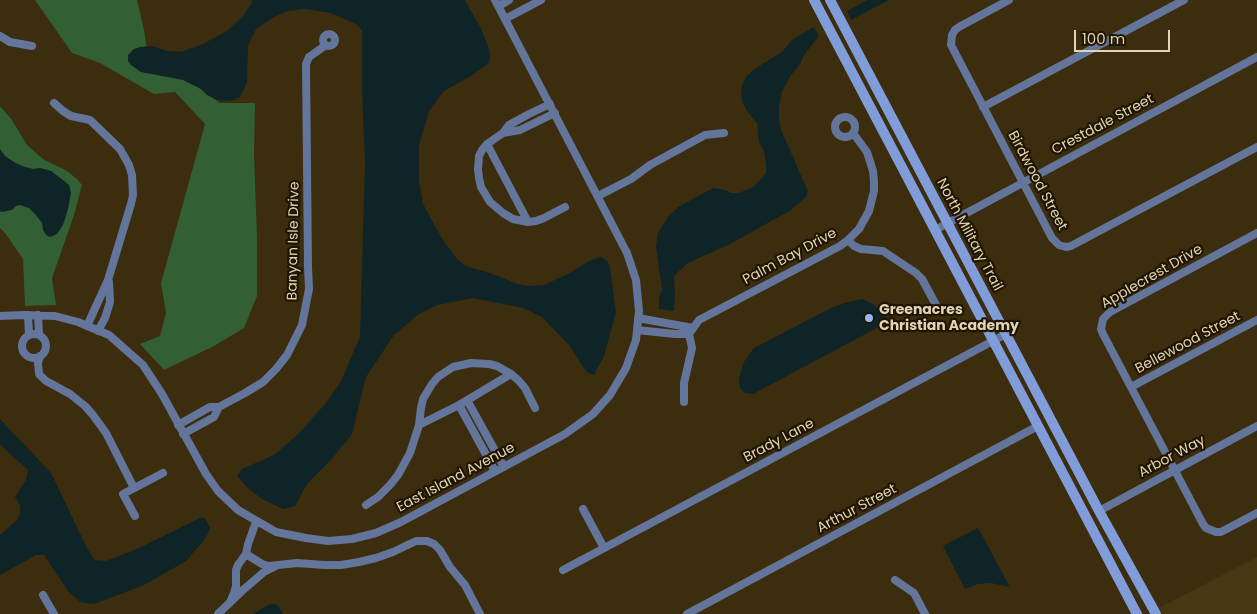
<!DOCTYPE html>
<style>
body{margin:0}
#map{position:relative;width:1257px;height:614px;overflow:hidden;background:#3b2d0e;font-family:Poppins,sans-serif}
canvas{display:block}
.scale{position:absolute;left:1074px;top:30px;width:96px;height:22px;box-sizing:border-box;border:2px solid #e1d3b6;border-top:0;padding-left:6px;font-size:15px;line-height:18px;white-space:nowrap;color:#e1d3b6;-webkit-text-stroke:4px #201500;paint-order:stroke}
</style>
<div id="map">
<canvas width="1257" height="614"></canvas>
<div class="scale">100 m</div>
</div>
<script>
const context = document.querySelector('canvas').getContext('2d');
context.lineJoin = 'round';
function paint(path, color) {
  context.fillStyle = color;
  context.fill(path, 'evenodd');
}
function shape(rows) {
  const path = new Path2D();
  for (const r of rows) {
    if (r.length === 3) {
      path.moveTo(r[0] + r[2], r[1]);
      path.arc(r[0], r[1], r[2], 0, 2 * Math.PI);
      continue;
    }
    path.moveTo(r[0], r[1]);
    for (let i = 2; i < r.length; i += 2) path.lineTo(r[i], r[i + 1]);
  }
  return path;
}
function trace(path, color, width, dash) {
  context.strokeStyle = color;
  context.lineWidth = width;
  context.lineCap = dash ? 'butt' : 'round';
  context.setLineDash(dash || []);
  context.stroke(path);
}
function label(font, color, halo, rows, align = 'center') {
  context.font = font + ' Poppins,sans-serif';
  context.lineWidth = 4.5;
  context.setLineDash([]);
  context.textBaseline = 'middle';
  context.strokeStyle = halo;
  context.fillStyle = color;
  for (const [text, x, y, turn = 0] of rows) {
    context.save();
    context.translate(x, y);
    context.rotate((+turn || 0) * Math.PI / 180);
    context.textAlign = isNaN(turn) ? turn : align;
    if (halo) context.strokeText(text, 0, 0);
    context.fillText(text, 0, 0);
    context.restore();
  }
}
paint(shape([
 [1257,557,1257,614,1162,614,1159,608]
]), '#473712');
paint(shape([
 [35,0,137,0,144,30,147,50,220,103,255,103,254,155,257,237,257,296,244,328,214,346,164,370,140,344,160,336,166,313,161,283,205,124,175,92,154,94,100,63,72,53],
 [0,106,12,120,27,145,43,159,67,171,77,179,82,185,74,215,52,278,56,305,25,306,23,259,5,233,0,228]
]), '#325f33');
paint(shape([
 [251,0,465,0,480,27,488,45,490,55,489,63,471,76,444,91,429,111,419,145,419,181,423,204,442,239,458,260,466,266,493,274,517,284,529,286,544,285,570,273,591,260,601,257,607,261,610,267,616,312,604,356,594,375,588,373,581,364,570,346,542,317,523,308,473,298,437,305,419,314,394,335,366,377,352,434,330,461,307,484,295,506,283,509,262,499,249,489,237,476,242,469,274,455,298,434,326,403,341,381,360,337,365,164,362,88,362,31,356,24,331,13,305,9,287,11,272,18,256,29,248,45,247,83,240,97,234,100,227,101,217,100,207,95,201,89,183,80,141,72,131,65,128,61,128,55,134,49,140,47,151,46,168,51,181,52,203,44,227,31,243,16,252,3],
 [867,0,889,0,851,20,847,11],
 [814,27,819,36,804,55,800,64,791,75,785,86,782,91,779,106,779,118,781,130,808,191,806,197,791,210,730,244,688,263,678,272,674,277,675,294,674,311,659,309,659,297,662,290,656,246,658,233,668,217,678,207,713,188,726,190,731,193,739,193,751,188,757,183,763,177,766,173,766,166,764,151,759,142,757,123,747,111,742,101,741,92,742,85,746,77,756,68,782,52,793,39],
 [0,149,5,156,14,162,22,166,33,169,40,168,51,171,63,180,69,185,71,193,68,209,63,225,57,234,50,237,46,235,43,230,42,223,36,215,29,208,20,205,16,206,12,210,2,212,0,211],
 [862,299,873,304,886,317,888,322,753,394,744,393,740,388,739,378,744,362,754,348,831,308,848,302],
 [0,419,51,473,88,550,95,560,106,561,139,548,200,518,205,518,210,528,205,539,186,561,144,585,94,604,80,602,68,591,44,555,36,555,0,575,0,535,17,520,20,514,20,506,15,497,26,480,28,470,0,445],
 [978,528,1010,587,991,583,978,584,965,589,943,546],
 [270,604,276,604,278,606,283,614,253,614]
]), '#0f2427');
trace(shape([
 [1009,0,959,27,955,30,952,35,951,45,1052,238,1059,245,1066,247,1071,246,1257,147],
 [499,6,509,0],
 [505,19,541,0],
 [329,40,6],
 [0,36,10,42,32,46],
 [54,103,63,111,71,116,90,120,120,149,129,165,132,175,133,195,131,204,108,280,87,326],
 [550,104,529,114,509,125,503,133,487,144,482,150,479,156,478,169,479,178,481,187,490,202,503,213,513,219,528,222,536,221,544,218,565,207],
 [983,107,1184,0],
 [845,127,10],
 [503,133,520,130,555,113],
 [487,144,528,222],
 [598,196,631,179,650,165,705,135,724,133],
 [935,230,1257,57],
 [1257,233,1110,312,1103,319,1101,329,1103,334,1203,524,1206,528,1216,532,1221,532,1257,513],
 [848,240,854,246,861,249,883,251,916,273,922,279,936,305],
 [28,315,29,335],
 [38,315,39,335],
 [0,316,24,315,55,316,78,322,109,335,143,365,162,394,206,474,218,491,238,510,276,532,306,538,328,541,352,539,376,533,401,522,565,434,593,414,610,395,626,368,636,340,639,311,636,280,627,253,495,0],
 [638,318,693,328],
 [637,330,675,334,689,334],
 [98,331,105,318,110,302,109,282],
 [689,334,699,320,840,246,848,240,859,229,869,211,874,191,874,181,873,171,867,152,853,133],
 [34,346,12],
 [40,356,38,363,39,374,46,381,70,394,85,406,93,415,106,433,134,488],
 [1131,387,1257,320],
 [467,400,504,467],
 [684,402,684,383,692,348,689,334],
 [459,405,495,471],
 [178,425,210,407,219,407],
 [419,425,421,408,423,399,432,384,438,377,453,367,471,363,489,364,497,366,511,374,519,381,525,388,535,408],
 [183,434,214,417,219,407,245,393,263,382,276,369,287,355,302,325,309,289,308,267,306,64,309,57,326,45],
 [366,505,378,497,390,485,398,475,410,453,419,425,459,405,511,374],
 [583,509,604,548],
 [1099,511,1257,426],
 [135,516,123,494,163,473],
 [246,554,262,564,269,566,297,563,324,565,341,565,359,562,376,558,393,552,416,541,427,541,434,544,440,550,450,567,465,585,480,614],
 [563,570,1006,334],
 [895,580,914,593,925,614],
 [43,595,54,614],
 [230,602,234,593,236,586,236,570,238,565,246,554,248,544,256,522],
 [218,614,243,590,264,572,276,566],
 [687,614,1038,426]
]), '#63759b', 8);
trace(shape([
 [814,0,1137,614],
 [830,0,1099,511,1156,614]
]), '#809cd9', 10);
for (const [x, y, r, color] of [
 [869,318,5,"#95b6fd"]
]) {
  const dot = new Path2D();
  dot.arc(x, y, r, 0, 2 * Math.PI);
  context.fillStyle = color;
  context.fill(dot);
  trace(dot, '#201500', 2);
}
label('14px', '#e1d3b6', '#201500', [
 ["Crestdale Street",1103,125,-28],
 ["Birdwood Street",1037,181,62],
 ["North Military Trail",969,235,62],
 ["Banyan Isle Drive",294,241,-89],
 ["Palm Bay Drive",790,257,-28],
 ["Applecrest Drive",1152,277,-30],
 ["Bellewood Street",1188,343,-28],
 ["Brady Lane",779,441,-28],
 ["Arbor Way",1172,457,-28],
 ["East Island Avenue",456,478,-28],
 ["Arthur Street",857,509,-28]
]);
label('bold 14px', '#e1d3b6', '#201500', [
 ["Greenacres",879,310],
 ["Christian Academy",879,326]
], 'left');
</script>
